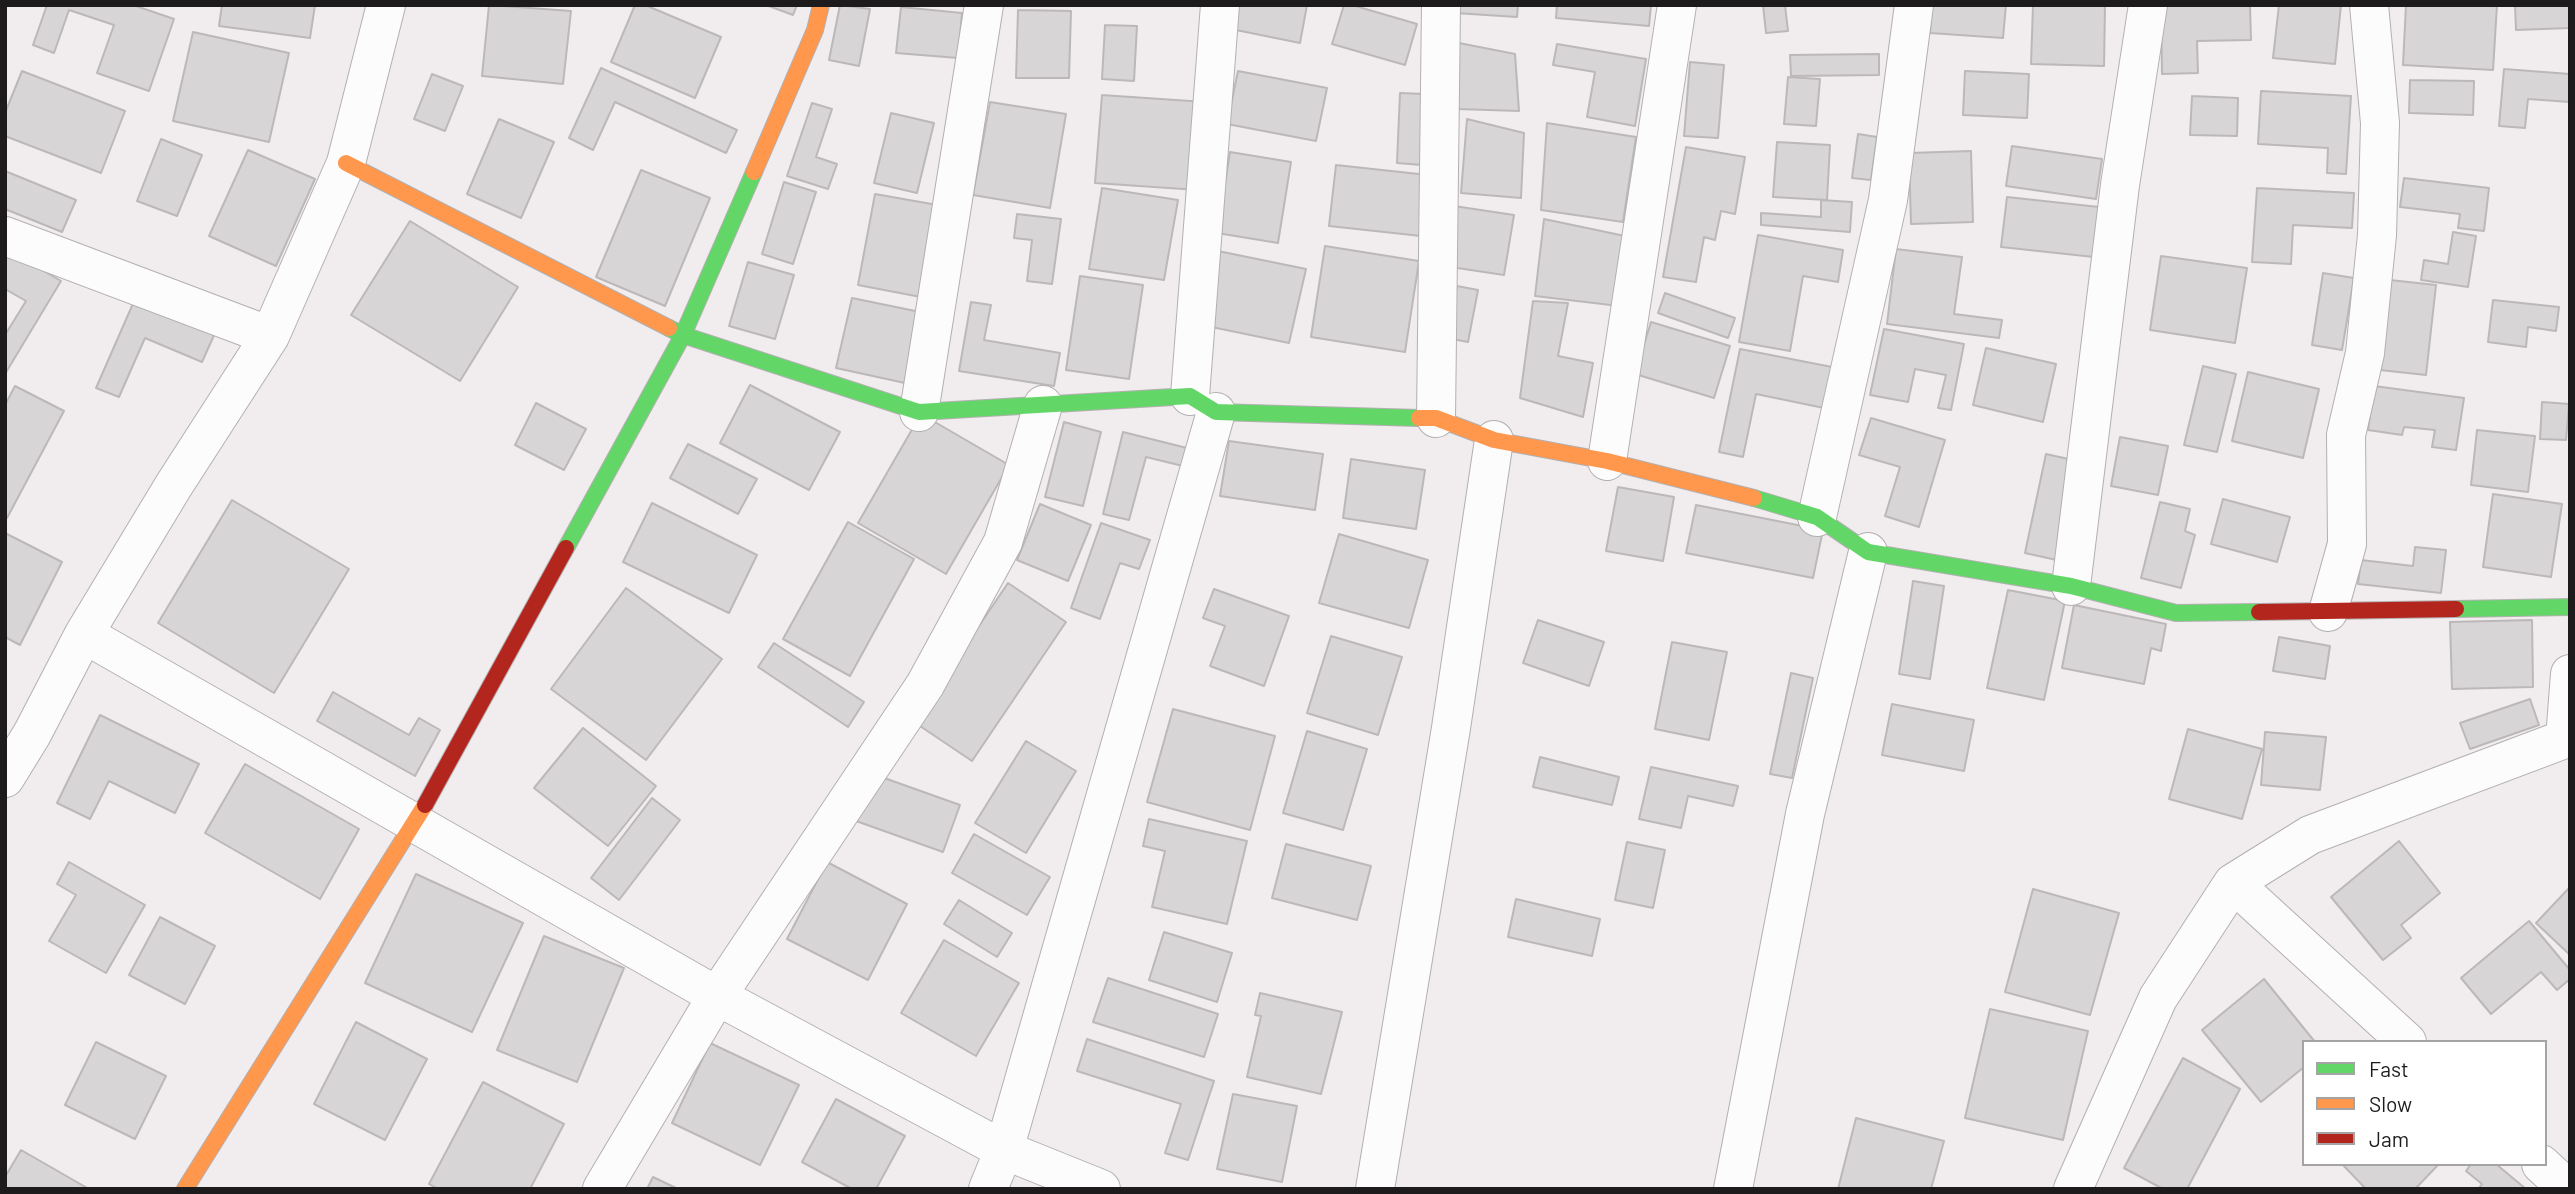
<!DOCTYPE html>
<style>
body{margin:0}
#map{position:relative;width:2575px;height:1194px;overflow:hidden;background:#f1ecee;font-family:Barlow,sans-serif}
canvas{display:block}
.frame{position:absolute;inset:0;border:7px solid #1e1b1c;pointer-events:none}
.legend{position:absolute;left:2302px;top:1040px;width:245px;height:126px;box-sizing:border-box;background:#fff;border:2px solid #a5a4a4;margin:0;padding:9px 12px;list-style:none;font-size:21px;color:#1e1b1c}
.legend li{display:flex;align-items:center;gap:14px;height:35px}
.legend b{width:35px;border:2px solid #a5a4a4}
</style>
<div id="map">
<canvas width="2575" height="1194"></canvas>
<div class="frame"></div>
<ul class="legend">
<li><b style="height:9px;background:#63d668"></b>Fast</li>
<li><b style="height:9px;background:#ff974d"></b>Slow</li>
<li><b style="height:9px;background:#b3261e"></b>Jam</li>
</ul>
</div>
<script>
const context = document.querySelector('canvas').getContext('2d');
context.lineJoin = 'round';
function paint(path, color) {
  context.fillStyle = color;
  context.fill(path, 'evenodd');
}
function shape(rows) {
  const path = new Path2D();
  for (const r of rows) {
    path.moveTo(r[0], r[1]);
    for (let i = 2; i < r.length; i += 2) path.lineTo(r[i], r[i + 1]);
  }
  return path;
}
function trace(path, color, width, dash) {
  context.strokeStyle = color;
  context.lineWidth = width;
  context.lineCap = dash ? 'butt' : 'round';
  context.setLineDash(dash || []);
  context.stroke(path);
}
const building = shape([
 [47,5,133,5,174,19,149,91,97,73,114,25,69,10,54,53,33,45,47,5],
 [222,5,315,5,310,38,219,26,222,5],
 [489,5,571,11,563,84,482,76,489,5],
 [635,5,645,5,721,37,695,98,611,62,635,5],
 [766,5,797,5,793,15,766,5],
 [840,5,870,9,859,66,829,60,840,5],
 [1236,5,1307,5,1300,43,1231,29,1236,5],
 [1344,5,1352,5,1417,24,1405,65,1332,44,1344,5],
 [1456,5,1518,5,1517,17,1455,13,1456,5],
 [1557,5,1651,5,1649,26,1556,18,1557,5],
 [1763,5,1785,5,1788,31,1766,33,1763,5],
 [1932,5,2006,5,2003,38,1930,33,1932,5],
 [2033,5,2105,6,2104,66,2031,64,2033,5],
 [2161,5,2250,5,2251,40,2197,41,2198,73,2162,74,2161,5],
 [2279,5,2341,5,2335,64,2273,58,2279,5],
 [2406,5,2497,5,2493,70,2403,65,2406,5],
 [2515,5,2570,5,2570,28,2516,30,2515,5],
 [901,7,962,13,958,58,896,53,901,7],
 [1018,10,1071,11,1069,78,1016,78,1018,10],
 [1105,25,1137,26,1134,81,1102,79,1105,25],
 [193,32,289,53,269,142,173,121,193,32],
 [1459,43,1515,54,1519,111,1457,109,1459,43],
 [1557,44,1646,59,1635,126,1587,117,1595,72,1553,65,1557,44],
 [1879,54,1879,75,1791,76,1790,55,1879,54],
 [1690,62,1724,65,1718,138,1684,136,1690,62],
 [601,68,737,130,726,153,615,102,593,150,569,138,601,68],
 [2504,69,2570,74,2570,102,2528,99,2525,128,2499,126,2504,69],
 [22,71,125,111,101,173,5,136,5,113,22,71],
 [1238,71,1327,88,1316,141,1227,124,1238,71],
 [1965,71,2029,74,2027,118,1963,115,1965,71],
 [432,74,463,86,445,131,414,119,432,74],
 [1788,77,1820,79,1816,126,1784,124,1788,77],
 [2410,80,2474,81,2473,115,2409,113,2410,80],
 [2261,91,2351,96,2346,174,2327,173,2328,148,2258,144,2261,91],
 [1400,93,1425,94,1422,165,1397,163,1400,93],
 [1102,95,1205,102,1198,190,1095,183,1102,95],
 [2192,96,2238,98,2237,136,2190,135,2192,96],
 [990,102,1066,114,1050,208,973,195,990,102],
 [812,103,832,109,816,157,837,164,828,189,787,176,812,103],
 [891,113,934,123,917,193,874,183,891,113],
 [499,119,554,142,521,218,467,194,499,119],
 [1467,119,1524,133,1521,198,1461,193,1467,119],
 [1547,123,1636,137,1623,222,1541,210,1547,123],
 [1858,134,1877,137,1871,180,1852,178,1858,134],
 [161,139,202,155,177,216,137,201,161,139],
 [1777,142,1830,145,1827,200,1773,197,1777,142],
 [2012,146,2102,159,2096,199,2006,186,2012,146],
 [1686,147,1745,157,1735,214,1721,211,1715,240,1704,237,1696,282,1663,277,1686,147],
 [248,150,315,179,276,266,209,236,248,150],
 [1971,151,1973,222,1911,224,1909,153,1971,151],
 [1230,152,1291,162,1278,243,1217,233,1230,152],
 [1336,165,1428,175,1421,236,1329,226,1336,165],
 [641,170,710,198,665,306,596,277,641,170],
 [5,171,76,200,62,232,5,209,5,171],
 [2404,178,2489,188,2484,231,2458,228,2460,214,2400,207,2404,178],
 [784,182,816,192,793,264,762,254,784,182],
 [1102,188,1178,200,1164,280,1089,269,1102,188],
 [2257,188,2354,193,2352,228,2293,225,2291,264,2252,262,2257,188],
 [875,194,943,206,926,298,858,285,875,194],
 [2007,197,2099,207,2094,257,2001,247,2007,197],
 [1821,200,1852,202,1850,232,1761,225,1761,213,1821,217,1821,200],
 [1454,206,1514,215,1504,275,1444,266,1454,206],
 [1017,214,1061,219,1052,284,1027,281,1032,240,1014,238,1017,214],
 [1544,219,1625,236,1619,306,1535,296,1544,219],
 [410,221,518,287,460,381,351,315,410,221],
 [2453,232,2476,236,2468,287,2421,280,2424,260,2448,264,2453,232],
 [1758,235,1843,250,1838,282,1803,276,1790,351,1739,342,1758,235],
 [1325,246,1419,261,1405,352,1311,337,1325,246],
 [5,248,61,281,5,374,5,335,26,301,5,289,5,248],
 [1896,249,1962,257,1954,314,2002,320,1999,338,1887,324,1896,249],
 [1218,251,1306,269,1289,343,1202,325,1218,251],
 [2161,256,2247,268,2235,343,2150,330,2161,256],
 [748,262,794,275,775,339,729,326,748,262],
 [2323,273,2354,278,2342,350,2312,345,2323,273],
 [1080,276,1143,285,1129,379,1066,370,1080,276],
 [2390,280,2436,285,2426,375,2380,370,2390,280],
 [1457,286,1478,290,1468,342,1447,338,1457,286],
 [1665,293,1735,318,1728,338,1658,313,1665,293],
 [852,298,920,312,905,383,836,368,852,298],
 [135,299,215,333,202,362,145,338,119,397,96,388,135,299],
 [2493,300,2559,307,2556,331,2528,327,2526,347,2488,342,2493,300],
 [1533,301,1568,303,1558,356,1593,363,1583,417,1520,398,1533,301],
 [971,302,991,305,984,340,1060,353,1054,386,959,371,971,302],
 [1651,322,1730,346,1714,398,1635,374,1651,322],
 [1884,329,1964,344,1951,410,1938,408,1946,375,1915,369,1908,402,1870,395,1884,329],
 [1986,348,2056,364,2043,422,1973,405,1986,348],
 [1740,349,1832,367,1824,408,1756,394,1743,457,1719,452,1740,349],
 [2203,366,2236,374,2217,452,2184,445,2203,366],
 [2248,372,2319,389,2303,458,2232,441,2248,372],
 [750,385,840,432,809,490,720,443,750,385],
 [15,386,64,411,7,518,5,517,5,405,15,386],
 [2374,386,2464,398,2456,450,2432,447,2435,430,2404,427,2402,435,2368,430,2374,386],
 [2542,402,2569,404,2566,440,2540,439,2542,402],
 [536,403,586,429,564,470,515,445,536,403],
 [921,414,1009,465,946,574,858,523,921,414],
 [1871,418,1945,440,1919,527,1885,516,1900,467,1859,455,1871,418],
 [1064,422,1101,432,1083,506,1045,497,1064,422],
 [2477,430,2535,436,2528,492,2471,485,2477,430],
 [1123,432,1187,448,1183,466,1146,457,1129,520,1103,514,1123,432],
 [2120,437,2168,446,2158,495,2111,486,2120,437],
 [1229,441,1323,454,1315,510,1220,496,1229,441],
 [688,444,757,479,738,514,670,478,688,444],
 [2046,454,2082,462,2061,561,2025,553,2046,454],
 [1351,459,1425,470,1416,529,1343,518,1351,459],
 [1618,487,1674,497,1663,561,1606,551,1618,487],
 [2493,494,2562,504,2551,577,2483,567,2493,494],
 [2223,499,2290,517,2277,562,2211,544,2223,499],
 [232,500,349,569,274,693,158,623,232,500],
 [2160,502,2190,509,2185,531,2195,535,2181,588,2141,578,2160,502],
 [652,503,757,555,729,613,623,562,652,503],
 [1040,504,1091,525,1068,581,1017,560,1040,504],
 [1696,505,1823,530,1813,578,1686,553,1696,505],
 [848,522,914,559,850,676,783,639,848,522],
 [1101,523,1150,540,1139,569,1120,563,1100,619,1071,608,1101,523],
 [5,533,62,562,20,645,5,637,5,533],
 [1339,534,1428,560,1409,628,1319,603,1339,534],
 [2415,547,2446,550,2441,593,2358,584,2361,560,2413,566,2415,547],
 [1913,581,1944,586,1930,679,1899,674,1913,581],
 [1008,583,1066,622,972,761,914,722,1008,583],
 [626,588,722,659,646,760,551,689,626,588],
 [1214,589,1289,616,1264,686,1210,666,1225,626,1203,618,1214,589],
 [2008,590,2065,601,2044,700,1987,688,2008,590],
 [2074,605,2166,624,2161,651,2151,648,2144,684,2062,668,2074,605],
 [1538,620,1604,642,1589,686,1523,663,1538,620],
 [2532,620,2533,687,2452,689,2450,622,2532,620],
 [1331,636,1402,657,1378,735,1307,713,1331,636],
 [2279,637,2330,646,2325,679,2273,671,2279,637],
 [1672,642,1727,652,1709,740,1655,729,1672,642],
 [774,643,864,702,848,727,758,667,774,643],
 [1791,673,1813,678,1792,778,1770,774,1791,673],
 [333,692,409,735,419,718,440,730,415,776,317,721,333,692],
 [2530,699,2539,725,2470,749,2460,723,2530,699],
 [1892,704,1974,720,1964,771,1882,755,1892,704],
 [1173,709,1275,736,1250,830,1147,802,1173,709],
 [100,715,199,764,175,813,109,781,90,819,57,803,100,715],
 [583,728,656,786,608,846,534,788,583,728],
 [2188,729,2262,749,2242,819,2169,799,2188,729],
 [1307,731,1367,749,1343,830,1283,813,1307,731],
 [2265,732,2326,737,2320,790,2261,785,2265,732],
 [1026,741,1076,771,1026,853,975,823,1026,741],
 [1540,757,1619,777,1612,805,1533,787,1540,757],
 [245,764,359,829,320,899,205,833,245,764],
 [1651,767,1738,786,1733,806,1688,796,1681,828,1639,819,1651,767],
 [873,774,960,805,943,852,856,821,873,774],
 [652,798,680,820,619,900,591,878,652,798],
 [1149,819,1247,841,1227,924,1152,907,1165,851,1143,846,1149,819],
 [974,834,1050,877,1027,915,952,873,974,834],
 [2399,841,2440,893,2401,925,2411,938,2383,960,2331,897,2399,841],
 [1627,842,1665,850,1653,908,1615,900,1627,842],
 [1286,844,1371,866,1357,920,1272,898,1286,844],
 [69,862,145,905,106,973,49,941,76,895,57,884,69,862],
 [827,862,907,904,868,980,787,939,827,862],
 [416,874,523,923,472,1032,365,983,416,874],
 [2570,887,2570,955,2536,923,2570,887],
 [2033,889,2119,913,2090,1015,2005,992,2033,889],
 [1516,899,1600,919,1592,956,1508,937,1516,899],
 [959,900,1012,933,997,957,944,924,959,900],
 [160,917,215,946,185,1004,129,975,160,917],
 [2529,921,2570,970,2570,979,2557,990,2541,972,2491,1014,2461,978,2529,921],
 [1164,932,1232,953,1217,1002,1149,980,1164,932],
 [544,936,624,968,577,1082,497,1050,544,936],
 [944,940,1019,983,976,1056,901,1013,944,940],
 [1108,978,1218,1014,1204,1057,1093,1022,1108,978],
 [2264,979,2315,1042,2304,1042,2304,1067,2261,1102,2202,1030,2264,979],
 [1260,993,1342,1012,1321,1094,1247,1077,1261,1016,1255,1015,1260,993],
 [1990,1009,2088,1031,2063,1140,1965,1118,1990,1009],
 [356,1022,427,1059,385,1140,314,1104,356,1022],
 [1087,1039,1214,1081,1188,1160,1165,1153,1181,1104,1077,1071,1087,1039],
 [96,1042,166,1076,135,1139,65,1105,96,1042],
 [710,1043,799,1085,760,1165,672,1123,710,1043],
 [2183,1058,2240,1089,2187,1189,2163,1189,2124,1168,2183,1058],
 [483,1082,564,1124,530,1189,438,1189,429,1184,483,1082],
 [1233,1094,1297,1106,1282,1182,1217,1169,1233,1094],
 [836,1099,905,1136,876,1189,852,1189,802,1162,836,1099],
 [1856,1118,1944,1141,1931,1189,1838,1189,1856,1118],
 [21,1150,89,1189,5,1189,5,1177,21,1150],
 [2342,1164,2439,1164,2415,1189,2366,1189,2342,1164],
 [2471,1164,2496,1164,2526,1189,2478,1189,2482,1184,2466,1171,2471,1164],
 [653,1177,678,1189,647,1189,653,1177]
]);
paint(building, '#d8d5d6');
trace(building, '#bcb8ba', 2);
const street = shape([
 [5,236,270,336],
 [1190,396,1220,5],
 [919,412,984,5],
 [1436,418,1441,5],
 [1607,461,1677,5],
 [1817,517,1888,200,1914,5],
 [2071,586,2120,185,2148,5],
 [2328,612,2347,544,2346,435,2365,353,2377,235,2380,123,2369,5],
 [84,634,717,996,1004,1150,1101,1189],
 [2565,739,2570,674],
 [5,778,32,734,84,634,174,485,270,336,346,163,386,5],
 [2233,883,2407,1042],
 [2541,1164,2568,1189],
 [602,1189,717,996,925,685,1003,542,1043,405],
 [988,1189,1004,1150,1216,412],
 [1375,1189,1451,728,1494,440],
 [1733,1189,1805,814,1868,552],
 [2073,1189,2158,998,2233,883,2310,835,2570,737]
]);
const fast = shape([
 [669,328,683,335,919,412,1190,396,1216,412,1419,418],
 [1754,498,1817,517,1868,552,2071,586,2176,613,2259,612],
 [566,548,683,335,754,172],
 [2456,609,2570,607]
]);
const slow = shape([
 [346,163,669,328],
 [754,172,815,30,821,5],
 [1419,418,1436,418,1494,440,1607,461,1754,498],
 [185,1189,425,805]
]);
const jam = shape([
 [2259,612,2456,609],
 [425,805,566,548]
]);
trace(street, '#b3b0b1', 40);
trace(fast, '#b3b0b1', 18);
trace(slow, '#b3b0b1', 18);
trace(jam, '#b3b0b1', 18);
trace(street, '#fdfcfc', 38);
trace(fast, '#63d668', 16);
trace(slow, '#ff974d', 16);
trace(jam, '#b3261e', 16);
</script>
